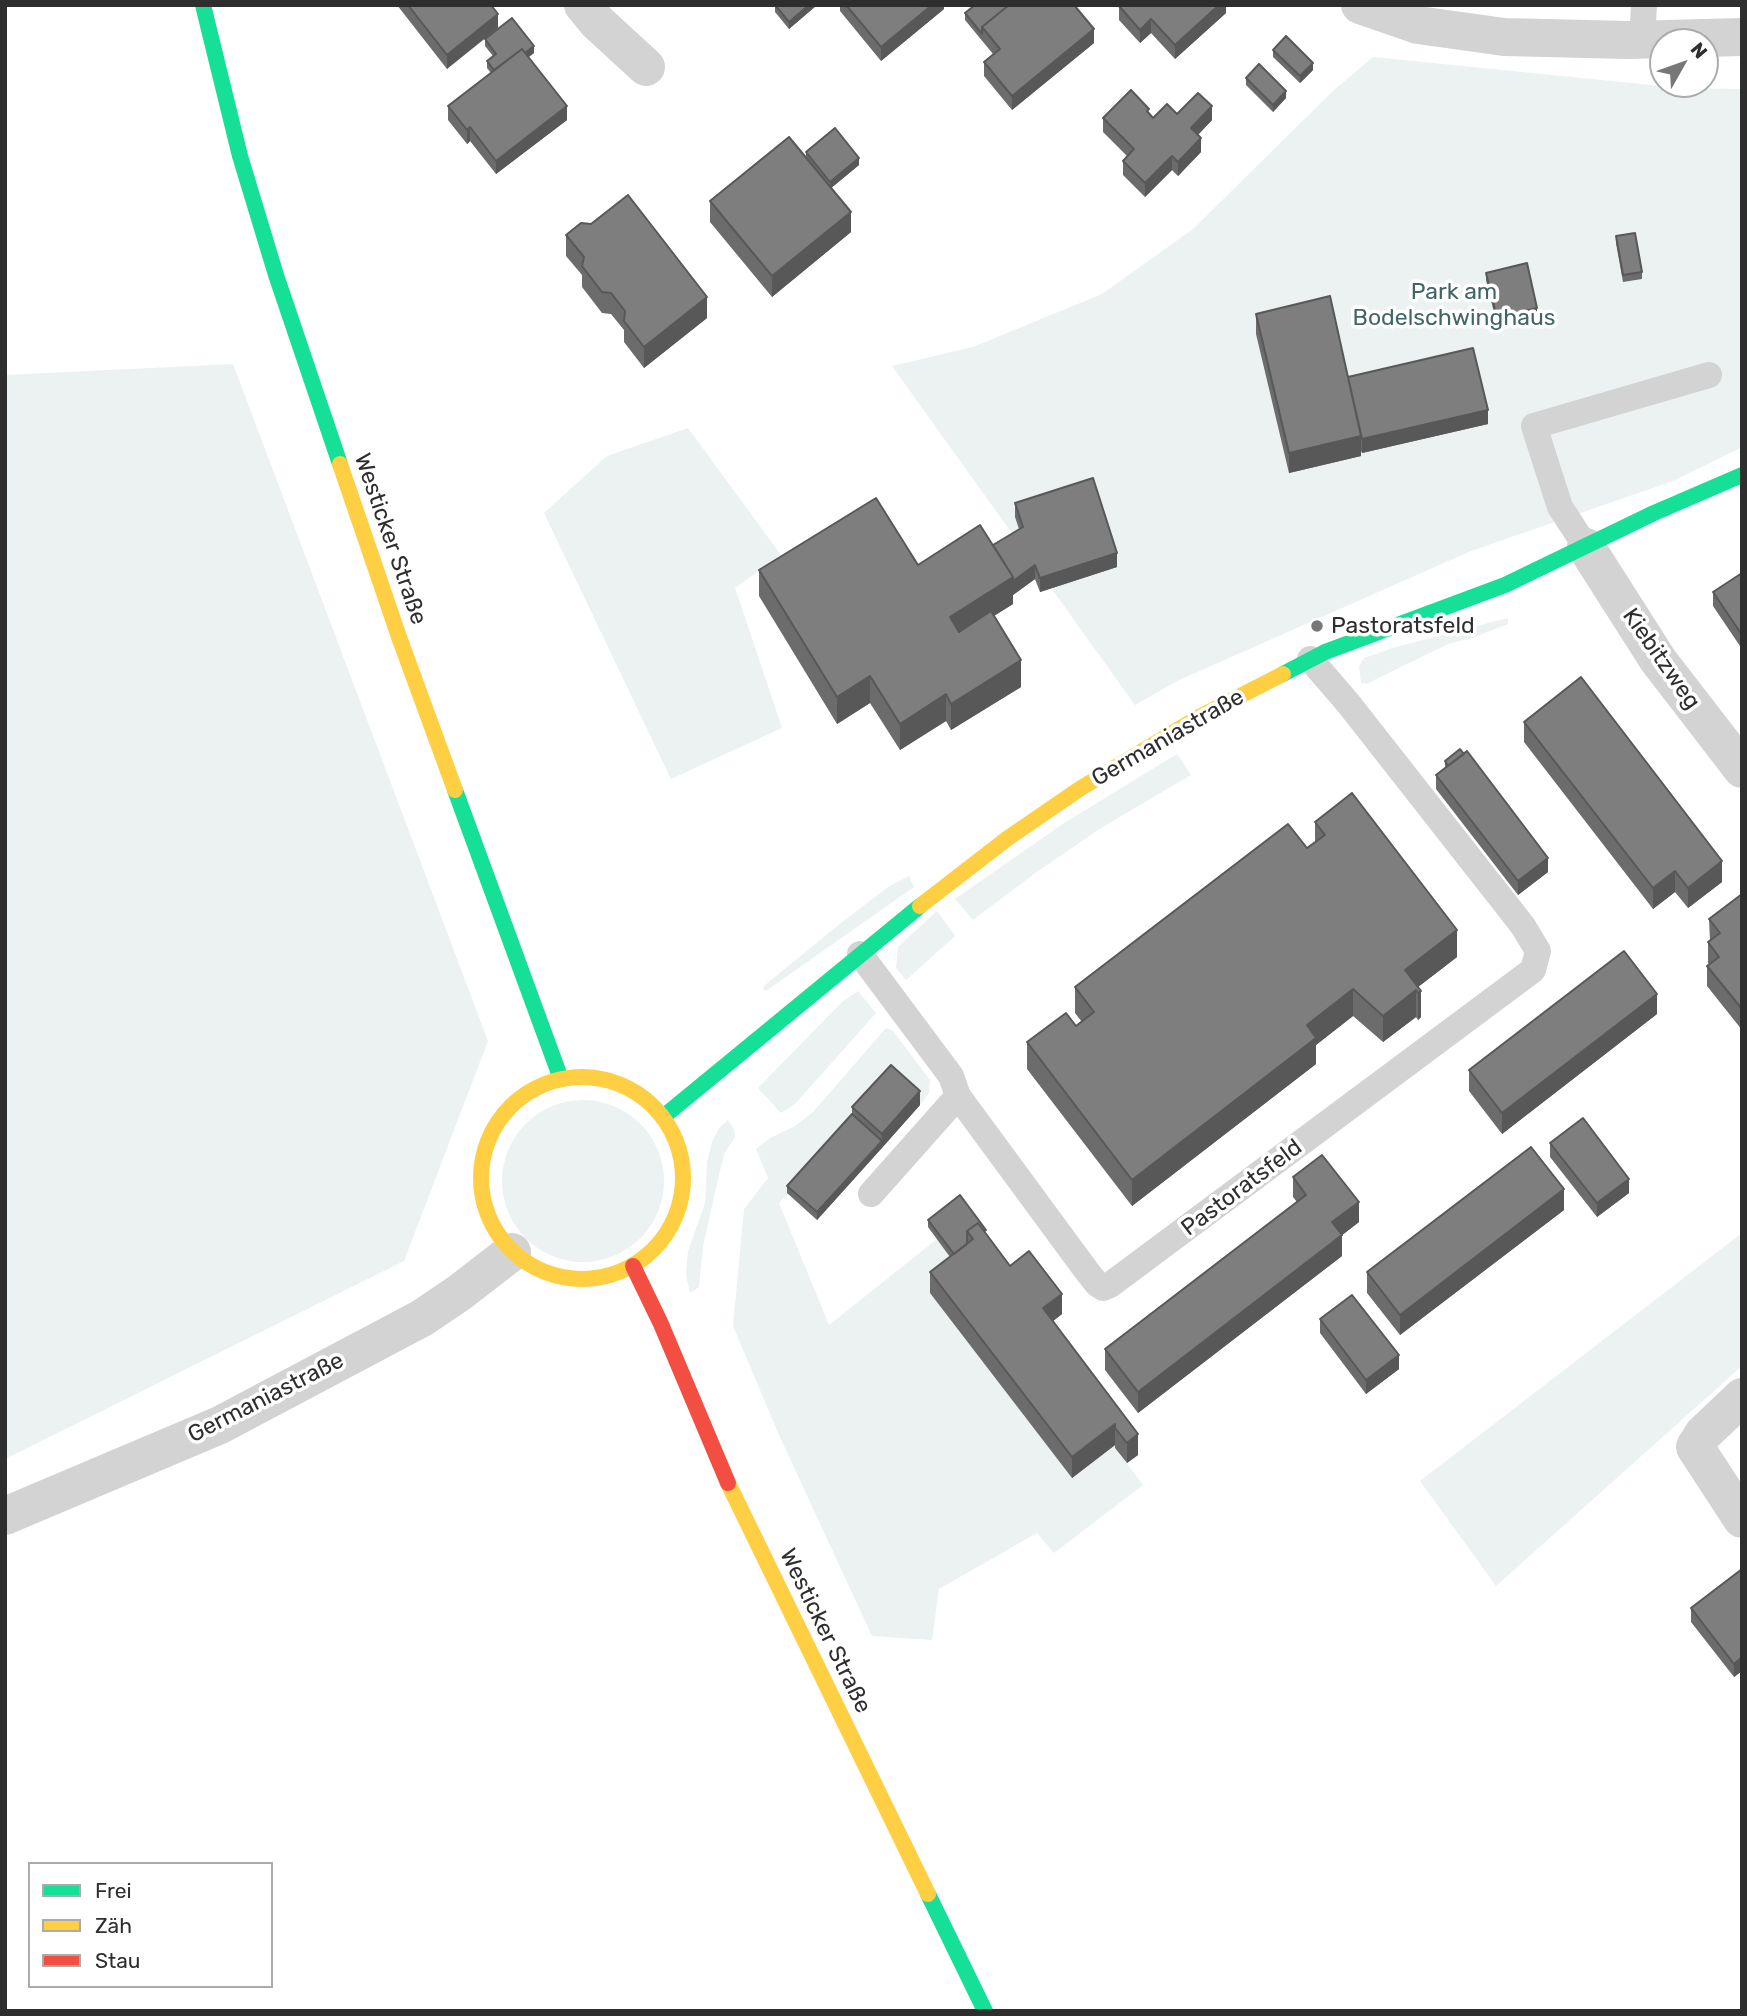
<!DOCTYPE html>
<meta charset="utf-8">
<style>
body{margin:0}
#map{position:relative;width:1747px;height:2016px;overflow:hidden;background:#fff;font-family:Rubik,sans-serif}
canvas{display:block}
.frame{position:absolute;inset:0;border:7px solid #2e2e2e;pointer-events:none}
.legend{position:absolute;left:28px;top:1862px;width:245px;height:126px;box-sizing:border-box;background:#fff;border:2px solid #ababab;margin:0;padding:9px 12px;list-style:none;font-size:21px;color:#2e2e2e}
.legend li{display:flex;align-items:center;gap:14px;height:35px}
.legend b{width:35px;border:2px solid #ababab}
.north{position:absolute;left:1649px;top:28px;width:70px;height:70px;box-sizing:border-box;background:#fff;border:2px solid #ababab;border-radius:50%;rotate:50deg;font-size:19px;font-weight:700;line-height:28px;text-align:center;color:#2e2e2e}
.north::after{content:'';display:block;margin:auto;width:24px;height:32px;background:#777;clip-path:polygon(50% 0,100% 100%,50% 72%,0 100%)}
</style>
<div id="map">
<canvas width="1747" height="2016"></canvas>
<div class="frame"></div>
<ul class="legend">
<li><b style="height:9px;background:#16e098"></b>Frei</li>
<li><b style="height:9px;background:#ffcf43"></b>Zäh</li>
<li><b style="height:9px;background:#f24e42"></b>Stau</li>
</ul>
<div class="north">N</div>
</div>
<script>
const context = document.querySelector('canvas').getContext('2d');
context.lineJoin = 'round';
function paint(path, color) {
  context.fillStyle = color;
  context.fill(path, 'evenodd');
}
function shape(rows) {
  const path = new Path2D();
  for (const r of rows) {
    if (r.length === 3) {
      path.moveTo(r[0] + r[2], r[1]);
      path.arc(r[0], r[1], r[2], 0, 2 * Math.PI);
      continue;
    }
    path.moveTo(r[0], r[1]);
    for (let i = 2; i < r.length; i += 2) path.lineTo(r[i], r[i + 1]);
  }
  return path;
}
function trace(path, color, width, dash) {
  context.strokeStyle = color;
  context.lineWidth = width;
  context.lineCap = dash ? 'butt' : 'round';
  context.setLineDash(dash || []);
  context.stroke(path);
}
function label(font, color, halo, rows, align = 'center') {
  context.font = font + ' Rubik,sans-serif';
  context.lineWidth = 7;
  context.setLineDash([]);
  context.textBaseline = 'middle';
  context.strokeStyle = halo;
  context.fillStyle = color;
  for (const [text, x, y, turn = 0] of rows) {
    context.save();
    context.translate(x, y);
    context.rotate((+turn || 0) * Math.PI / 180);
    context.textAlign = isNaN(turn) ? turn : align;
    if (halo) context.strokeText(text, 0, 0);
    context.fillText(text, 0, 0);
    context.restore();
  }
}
paint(shape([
 [1373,57,1681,88,1742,89,1742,447,1673,481,1471,551,1177,681,1135,705,892,366,973,347,1102,294,1193,229,1334,90],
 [233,364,488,1041,404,1261,5,1459,5,375],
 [688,428,781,555,735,588,782,728,671,779,544,513,607,456],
 [1508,618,1508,624,1472,638,1448,644,1366,684,1361,683,1359,666,1364,658,1396,647],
 [1177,754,1191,775,1101,828,1034,874,973,920,955,899,1064,823],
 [909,876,914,887,766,991,763,989,765,985,841,923,888,887],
 [937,911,955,936,906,980,896,968,898,947],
 [858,991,876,1013,795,1104,781,1113,758,1088,842,1002],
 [886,1028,893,1031,930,1080,929,1093,920,1105,890,1080,779,1203,829,1325,937,1239,954,1261,931,1293,1072,1477,1115,1445,1115,1448,1143,1485,1054,1553,1037,1533,939,1589,932,1640,872,1636,779,1435,733,1326,744,1209,768,1178,756,1149,770,1138,795,1126,813,1112],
 [583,1181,81],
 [728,1120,734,1129,735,1137,724,1154,716,1188,703,1246,699,1287,690,1293,686,1275,688,1251,705,1203,707,1162,712,1142,719,1128],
 [1742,1233,1742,1366,1496,1586,1420,1481]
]), '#ebf2f1');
trace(shape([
 [1642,40,1644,5],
 [1586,547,1560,507,1534,426,1709,375],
 [860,954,951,1076,958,1096,1086,1270,1097,1284,1103,1288,1110,1285,1533,970,1538,951,1523,926,1348,703,1310,659],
 [871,1194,958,1096]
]), '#d3d3d3', 26);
trace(shape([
 [583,5,597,22,646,67],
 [1360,5,1418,25,1504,37,1628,40,1742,37],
 [1586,547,1658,660,1742,769],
 [1742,1397,1703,1434,1695,1447,1742,1519],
 [5,1516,220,1425,422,1318,459,1293,512,1252]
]), '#d3d3d3', 38);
trace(shape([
 [203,5,240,156,276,275,340,464],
 [1283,674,1325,652,1505,585,1654,513,1742,475],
 [455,790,561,1079],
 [663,1117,920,906],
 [928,1894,985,2011]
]), '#16e098', 16);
trace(shape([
 [340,464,399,637,455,790],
 [920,906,1008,838,1081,788,1199,717,1283,674],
 [582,1178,101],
 [728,1483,928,1894]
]), '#ffcf43', 16);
trace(shape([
 [633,1266,661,1324,728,1483]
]), '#f24e42', 16);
paint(shape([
 [397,5,491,5,447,69],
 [775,5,817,5,789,29,775,12],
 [840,5,944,5,944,9,881,61,840,11],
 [1226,5,1226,13,1175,59,1151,33,1140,43,1119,20,1119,6],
 [965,13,1094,43,1012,110,984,76,984,62,993,54,965,20],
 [485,39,534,53,528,57,567,120,496,174,470,141,467,144,448,120,448,106,491,73,487,68,487,61,493,56,485,46],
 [1273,50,1313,70,1300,83,1273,57],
 [1246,78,1286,98,1273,112,1246,85],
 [1149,114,1153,118,1177,114,1212,120,1198,135,1201,152,1178,176,1172,170,1145,197,1123,175,1123,161,1127,156,1103,132,1103,118],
 [806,152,859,165,831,188,851,232,772,297,710,222,710,201,806,157],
 [566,235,707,318,644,368,624,342,624,330,611,314,602,313,582,287,582,275,566,256],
 [1616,236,1642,272,1642,279,1623,282,1616,243],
 [1486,273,1537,315,1497,325,1486,280],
 [1256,314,1348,377,1488,424,1362,453,1361,451,1361,456,1289,473,1256,334],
 [1015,503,1117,567,1040,592,1035,579,1013,595,1013,604,994,616,1021,687,951,730,946,721,900,750,870,703,837,724,759,596,759,570,918,565,993,545,1019,529,1015,517],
 [1742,573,1742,649,1713,606,1713,592],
 [1524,722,1722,882,1688,908,1675,892,1653,909,1524,742],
 [1445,761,1548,872,1518,895,1436,789,1436,775,1445,768],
 [1315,822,1457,957,1418,987,1421,1017,1418,1020,1416,1017,1383,1042,1353,1016,1316,1045,1316,1064,1132,1206,1027,1069,1027,1042,1076,1026,1082,1022,1075,1013,1075,987,1307,848,1315,842],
 [1742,894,1742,1030,1707,986,1707,966,1709,964,1708,963,1708,942,1710,941,1709,919],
 [1657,1014,1502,1134,1469,1091,1469,1070],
 [920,1105,817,1220,787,1193,787,1186,852,1114,852,1107],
 [1550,1143,1629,1193,1597,1217,1550,1157],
 [1293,1177,1359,1222,1342,1235,1342,1256,1138,1413,1105,1370,1105,1349,1297,1202,1293,1197],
 [1564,1210,1400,1335,1367,1293,1367,1272],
 [928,1220,986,1234,1010,1266,1062,1314,1053,1321,1138,1455,1127,1463,1115,1448,1115,1445,1072,1478,930,1293,930,1272,950,1257,928,1227],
 [1320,1319,1399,1369,1366,1394,1320,1333],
 [1742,1569,1742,1671,1734,1677,1691,1622,1691,1608]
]), '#6c6c6c');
paint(shape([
 [809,5,817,5,789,29,789,22],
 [932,5,944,5,944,9,881,61,881,47],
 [1219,5,1226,5,1226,13,1175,59,1175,45],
 [498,14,498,28,447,69,447,55],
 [1151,19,1151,33,1140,43,1140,30],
 [1094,29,1094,43,1012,110,1012,96],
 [534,46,534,53,497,82,497,75],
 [1313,63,1313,70,1300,83,1300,76],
 [1286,91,1286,98,1273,112,1273,105],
 [567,106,567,120,496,174,496,161],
 [1212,106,1212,120,1191,142,1191,128],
 [470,127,470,141,467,144,467,130],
 [1201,138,1201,152,1178,176,1178,162],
 [1172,156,1172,170,1145,197,1145,183],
 [859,158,859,165,830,189,830,182],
 [851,212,851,232,772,297,772,276],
 [707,297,707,318,644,368,644,347],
 [1537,308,1537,315,1497,325,1497,318],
 [1488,410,1488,424,1362,453,1362,439],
 [1361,436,1361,456,1289,473,1289,453],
 [1117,553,1117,567,1040,592,1040,578],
 [1035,565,1035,579,1013,595,1013,604,950,643,950,617,1013,577],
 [1021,660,1021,687,951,730,951,704],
 [870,676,870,703,837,724,837,697],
 [946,694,946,721,900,750,900,724],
 [1548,858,1548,872,1518,895,1518,881],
 [1722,861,1722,882,1688,908,1688,888],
 [1675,871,1675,892,1653,909,1653,888],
 [1457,930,1457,957,1405,997,1405,970],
 [1353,989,1353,1016,1316,1045,1316,1064,1132,1206,1132,1180,1307,1025],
 [1416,990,1416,1017,1383,1042,1383,1016],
 [1421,991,1421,1017,1418,1020,1418,993],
 [1657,994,1657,1014,1502,1134,1502,1113],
 [920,1091,920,1105,882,1148,882,1134],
 [882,1141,882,1148,817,1220,817,1212],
 [1629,1179,1629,1193,1597,1217,1597,1203],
 [1564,1189,1564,1210,1400,1335,1400,1315],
 [1359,1202,1359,1222,1332,1243,1332,1222],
 [1342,1235,1342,1256,1138,1413,1138,1392],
 [1062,1294,1062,1314,1043,1329,1043,1308],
 [1399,1355,1399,1369,1366,1394,1366,1380],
 [1115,1424,1115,1445,1072,1478,1072,1457],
 [1138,1434,1138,1455,1127,1463,1127,1443],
 [1742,1657,1742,1671,1734,1677,1734,1664]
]), '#585858');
const building = shape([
 [408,5,491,5,498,14,447,55,408,5],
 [775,5,809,5,789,22,775,5],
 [846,5,932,5,881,47,846,5],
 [975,5,1009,5,982,27,982,34,965,13,975,5],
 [1009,5,1074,5,1094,29,1012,96,984,62,1000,49,982,27,1009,5],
 [1121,5,1219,5,1175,45,1151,19,1140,30,1119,6,1121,5],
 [512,18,534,46,525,53,522,49,494,70,487,61,496,54,485,39,512,18],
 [1286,36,1313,63,1300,76,1273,50,1286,36],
 [522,49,567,106,496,161,470,127,467,130,448,106,522,49],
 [1259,64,1286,91,1273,105,1246,78,1259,64],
 [1131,90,1149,109,1147,111,1153,118,1167,104,1177,114,1198,93,1212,106,1191,128,1201,138,1178,162,1172,156,1145,183,1123,161,1134,149,1103,118,1131,90],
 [835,128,859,158,830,182,806,152,835,128],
 [789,137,851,212,772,276,710,201,789,137],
 [628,195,707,297,644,347,624,321,625,311,611,293,602,292,582,266,584,257,566,235,581,223,591,224,628,195],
 [1635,233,1642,272,1623,275,1616,236,1635,233],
 [1527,263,1537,308,1497,318,1486,273,1527,263],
 [1330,296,1361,436,1289,453,1256,314,1330,296],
 [1473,348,1488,410,1362,439,1348,377,1473,348],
 [1093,478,1117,553,1040,578,1035,565,1013,581,1013,577,993,545,1023,527,1015,503,1093,478],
 [876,498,918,565,980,525,1013,577,950,617,959,632,991,611,1021,660,951,704,946,694,900,724,870,676,837,697,759,570,876,498],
 [1742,573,1742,635,1713,592,1742,573],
 [1581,677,1722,861,1688,888,1675,871,1653,888,1524,722,1581,677],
 [1460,749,1464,754,1448,766,1445,761,1460,749],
 [1467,751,1548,858,1518,881,1436,775,1467,751],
 [1352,793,1457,930,1405,970,1421,991,1418,993,1416,990,1383,1016,1353,989,1307,1025,1316,1038,1132,1180,1027,1042,1066,1013,1076,1026,1094,1012,1075,987,1288,824,1307,848,1325,835,1315,822,1352,793],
 [1742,894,1742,1009,1707,966,1719,957,1708,942,1720,933,1709,919,1742,894],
 [1624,951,1657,994,1502,1113,1469,1070,1624,951],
 [891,1065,920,1091,882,1134,852,1107,891,1065],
 [852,1114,882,1141,817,1212,787,1186,852,1114],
 [1583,1118,1629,1179,1597,1203,1550,1143,1583,1118],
 [1531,1147,1564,1189,1400,1315,1367,1272,1531,1147],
 [1322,1155,1359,1202,1332,1222,1342,1235,1138,1392,1105,1349,1306,1195,1293,1177,1322,1155],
 [960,1195,986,1230,984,1231,978,1223,967,1231,967,1244,954,1254,928,1220,960,1195],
 [978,1223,1010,1266,1029,1251,1062,1294,1043,1308,1138,1434,1127,1443,1115,1428,1115,1424,1072,1457,930,1272,973,1239,967,1231,978,1223],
 [1352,1295,1399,1355,1366,1380,1320,1319,1352,1295],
 [1742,1569,1742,1657,1734,1664,1691,1608,1742,1569]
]);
paint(building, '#7e7e7e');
trace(building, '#585858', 2);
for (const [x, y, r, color] of [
 [1317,626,7,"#777"]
]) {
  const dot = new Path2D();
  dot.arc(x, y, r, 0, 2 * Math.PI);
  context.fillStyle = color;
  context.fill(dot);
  trace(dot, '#fff', 2.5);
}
label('23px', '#3f6664', '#fff', [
 ["Park am",1454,292],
 ["Bodelschwinghaus",1454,318]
]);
label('23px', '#2e2e2e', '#fff', [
 ["Westicker Straße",390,539,71],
 ["Kiebitzweg",1661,659,55],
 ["Germaniastraße",1168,738,-30],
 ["Pastoratsfeld",1242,1188,-37],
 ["Germaniastraße",266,1398,-27],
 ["Westicker Straße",825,1631,64]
]);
label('23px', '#2e2e2e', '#fff', [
 ["Pastoratsfeld",1331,626]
], 'left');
</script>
